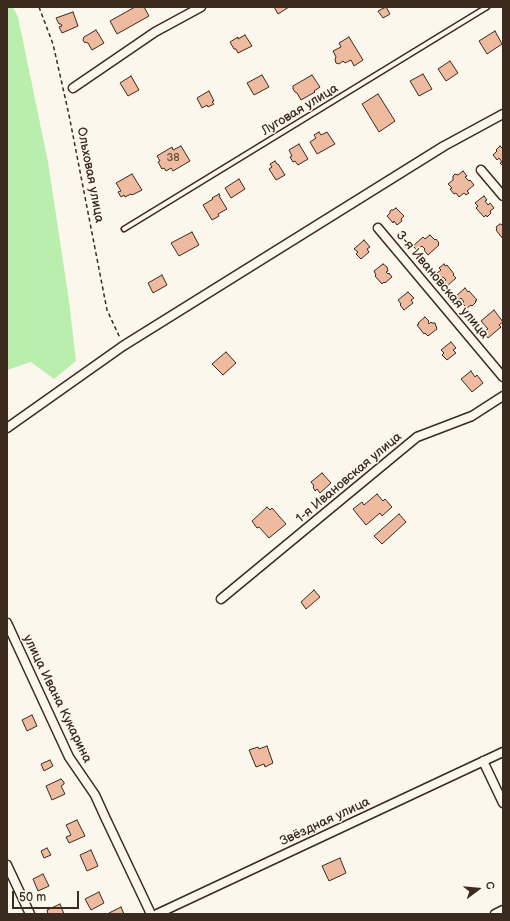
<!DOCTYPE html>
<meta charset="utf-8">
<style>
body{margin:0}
#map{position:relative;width:510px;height:921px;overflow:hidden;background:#fbf7ec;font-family:"Balsamiq Sans",sans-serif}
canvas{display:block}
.frame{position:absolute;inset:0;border:8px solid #3b2a1e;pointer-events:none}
.north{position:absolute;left:458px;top:869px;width:40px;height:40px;-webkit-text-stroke:3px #fbf7ec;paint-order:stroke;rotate:74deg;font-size:11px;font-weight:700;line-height:16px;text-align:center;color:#3b2a1e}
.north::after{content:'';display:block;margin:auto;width:14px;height:18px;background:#3b2a1e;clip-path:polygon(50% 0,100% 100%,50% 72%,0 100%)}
.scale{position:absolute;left:12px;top:891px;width:67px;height:18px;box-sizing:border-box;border:2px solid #3b2a1e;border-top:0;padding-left:5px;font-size:12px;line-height:14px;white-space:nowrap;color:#3b2a1e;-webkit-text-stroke:3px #fbf7ec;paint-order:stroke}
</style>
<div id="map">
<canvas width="510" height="921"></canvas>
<div class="frame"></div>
<div class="north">С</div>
<div class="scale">50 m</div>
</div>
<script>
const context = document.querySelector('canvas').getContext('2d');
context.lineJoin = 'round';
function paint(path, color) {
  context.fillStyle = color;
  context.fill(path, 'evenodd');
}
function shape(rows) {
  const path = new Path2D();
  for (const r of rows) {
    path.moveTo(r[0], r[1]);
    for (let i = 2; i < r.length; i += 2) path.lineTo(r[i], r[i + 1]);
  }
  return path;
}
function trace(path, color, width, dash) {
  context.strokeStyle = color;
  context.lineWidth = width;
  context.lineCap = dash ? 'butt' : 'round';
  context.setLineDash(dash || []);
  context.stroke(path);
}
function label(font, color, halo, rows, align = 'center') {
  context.font = font + ' "Balsamiq Sans",sans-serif';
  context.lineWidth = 3;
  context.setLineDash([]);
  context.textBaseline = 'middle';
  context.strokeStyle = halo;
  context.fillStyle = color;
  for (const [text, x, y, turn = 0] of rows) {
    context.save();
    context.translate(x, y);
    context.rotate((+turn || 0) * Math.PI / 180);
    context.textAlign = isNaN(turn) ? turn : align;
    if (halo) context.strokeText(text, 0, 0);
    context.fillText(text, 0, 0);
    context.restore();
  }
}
paint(shape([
 [7,7,13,7,18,17,48,162,69,301,76,361,54,379,31,362,7,370]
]), '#baeeae');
const building = shape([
 [135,7,144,7,149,16,117,34,110,21,135,7],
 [274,7,289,7,278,14,274,7],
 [386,7,390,14,383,18,378,11,386,7],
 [73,12,78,26,62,33,59,27,62,26,61,24,59,24,56,18,73,12],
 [96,30,104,43,92,50,88,43,84,42,83,40,84,37,96,30],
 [495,31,502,44,487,54,479,41,495,31],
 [245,35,252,46,238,53,236,49,234,49,230,42,238,37,238,39,245,35],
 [349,37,363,60,354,66,351,60,345,63,343,61,339,64,336,63,335,60,336,57,333,51,341,47,339,43,349,37],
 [450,61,458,73,446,81,438,69,450,61],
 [423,74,432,89,419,96,410,81,423,74],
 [262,75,269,87,254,95,247,83,262,75],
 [312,75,320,87,314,91,315,92,301,100,297,93,295,92,293,89,293,86,312,75],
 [131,76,139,90,128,96,120,83,131,76],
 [209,91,214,101,212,102,214,104,208,107,207,105,202,108,197,98,209,91],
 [378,94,395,121,379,132,362,104,378,94],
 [319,132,321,135,327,132,335,144,317,154,310,142,316,138,314,135,319,132],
 [299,144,308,159,298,165,295,161,293,162,290,157,292,156,289,150,299,144],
 [181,146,190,161,173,171,171,168,166,171,164,168,162,169,158,162,160,161,157,156,172,147,173,150,181,146],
 [500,146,502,148,503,147,503,166,500,163,502,162,499,158,497,160,493,155,497,151,496,150,500,146],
 [275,161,277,164,278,164,285,175,276,180,269,169,272,167,270,164,275,161],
 [463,171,467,176,465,177,469,181,470,180,474,185,467,191,469,193,466,195,464,193,459,197,456,193,454,194,450,189,452,188,448,184,453,180,453,176,455,174,458,175,463,171],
 [132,174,142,190,132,195,131,194,125,197,124,195,121,197,118,192,121,191,116,183,132,174],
 [239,179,245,189,231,198,225,188,239,179],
 [219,194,220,196,219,196,227,209,218,214,219,216,212,220,203,205,213,199,212,198,219,194],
 [484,196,487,200,485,201,488,205,490,203,494,208,490,211,491,213,487,217,486,215,484,217,476,208,478,206,475,203,484,196],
 [396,208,404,216,401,219,402,221,397,225,394,221,393,223,387,216,390,213,390,211,391,210,393,210,396,208],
 [500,224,502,225,503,224,503,239,496,230,497,229,496,227,500,224],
 [192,232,199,245,179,256,171,243,192,232],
 [430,235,435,240,436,239,439,243,438,244,439,245,428,255,424,250,425,249,422,246,417,250,413,246,423,237,425,239,430,235],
 [364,240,370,247,367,249,369,252,361,259,356,254,358,252,354,249,364,240],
 [383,264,387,267,388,271,386,272,388,274,389,273,392,277,385,283,384,282,382,284,375,276,376,275,374,271,383,264],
 [444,264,445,266,447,265,454,274,453,275,456,278,447,286,444,282,446,280,443,277,441,278,437,273,441,270,439,268,444,264],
 [162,275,167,285,153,293,148,283,162,275],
 [465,288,468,292,469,291,477,300,475,301,476,302,472,306,471,305,467,308,462,303,464,302,461,298,459,300,456,296,465,288],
 [408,292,414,298,411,300,413,303,404,310,400,305,401,304,398,300,408,292],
 [494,310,503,322,499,325,501,327,488,338,483,332,488,329,481,321,494,310],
 [425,317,429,321,428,322,429,324,431,322,432,323,435,323,437,329,428,336,425,333,424,334,417,325,419,324,418,323,425,317],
 [451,342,456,348,453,350,456,353,447,360,442,355,444,353,441,350,451,342],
 [226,352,236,363,223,375,212,364,226,352],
 [471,371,475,377,477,375,483,383,472,392,461,379,471,371],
 [322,473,331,483,320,493,317,489,315,491,313,487,314,486,311,482,322,473],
 [377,494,383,501,385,499,392,507,382,516,380,513,366,525,353,509,362,502,364,505,377,494],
 [267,507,270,510,272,508,286,524,269,538,259,527,257,528,252,521,267,507],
 [399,514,406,522,382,544,374,536,399,514],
 [314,590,320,597,306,609,301,602,314,590],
 [32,715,37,726,27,731,22,720,32,715],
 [267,746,273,763,265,767,264,764,256,767,249,750,258,747,259,749,267,746],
 [50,760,53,766,44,771,41,764,50,760],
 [61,779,64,782,64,784,61,786,65,794,52,800,46,786,61,779],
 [77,820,85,836,69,843,66,837,71,835,66,825,77,820],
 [47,848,51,855,44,858,41,851,47,848],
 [91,850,98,866,87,871,80,855,91,850],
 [340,858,346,873,329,881,322,866,340,858],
 [43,874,49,886,38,891,33,879,43,874],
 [99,892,104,903,91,910,85,899,99,892],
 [60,904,64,914,48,914,47,910,60,904],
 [121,907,124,914,109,914,109,913,121,907]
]);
paint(building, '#eebaa0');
trace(building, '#3b2a1e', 1);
const service = shape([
 [124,229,487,7]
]);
const minor = shape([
 [73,88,155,32,201,7],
 [481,170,503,196],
 [378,228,503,377],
 [7,428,123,346,444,146,503,114],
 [221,599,417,437,472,416,503,396],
 [7,623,69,757,95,795,105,817,151,914],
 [483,761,503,803],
 [7,865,30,914],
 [157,914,503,752],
 [495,914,503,910]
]);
trace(service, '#3b2a1e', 7);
trace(minor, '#3b2a1e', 11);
trace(shape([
 [39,7,53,44,69,115,107,310,120,338]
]), '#3b2a1e', 1.5, [4, 3]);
trace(service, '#fbf7ec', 4);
trace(minor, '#fbf7ec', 8);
label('11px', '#684e3e', null, [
 ["38",173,158]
]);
label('13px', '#3b2a1e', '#fbf7ec', [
 ["Луговая улица",300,110,-31],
 ["Ольховая улица",90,175,79],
 ["3-я Ивановская улица",442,285,50],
 ["1-я Ивановская улица",349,478,-40],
 ["улица Ивана Кукарина",57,699,64],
 ["Звёздная улица",325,822,-25]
]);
</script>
